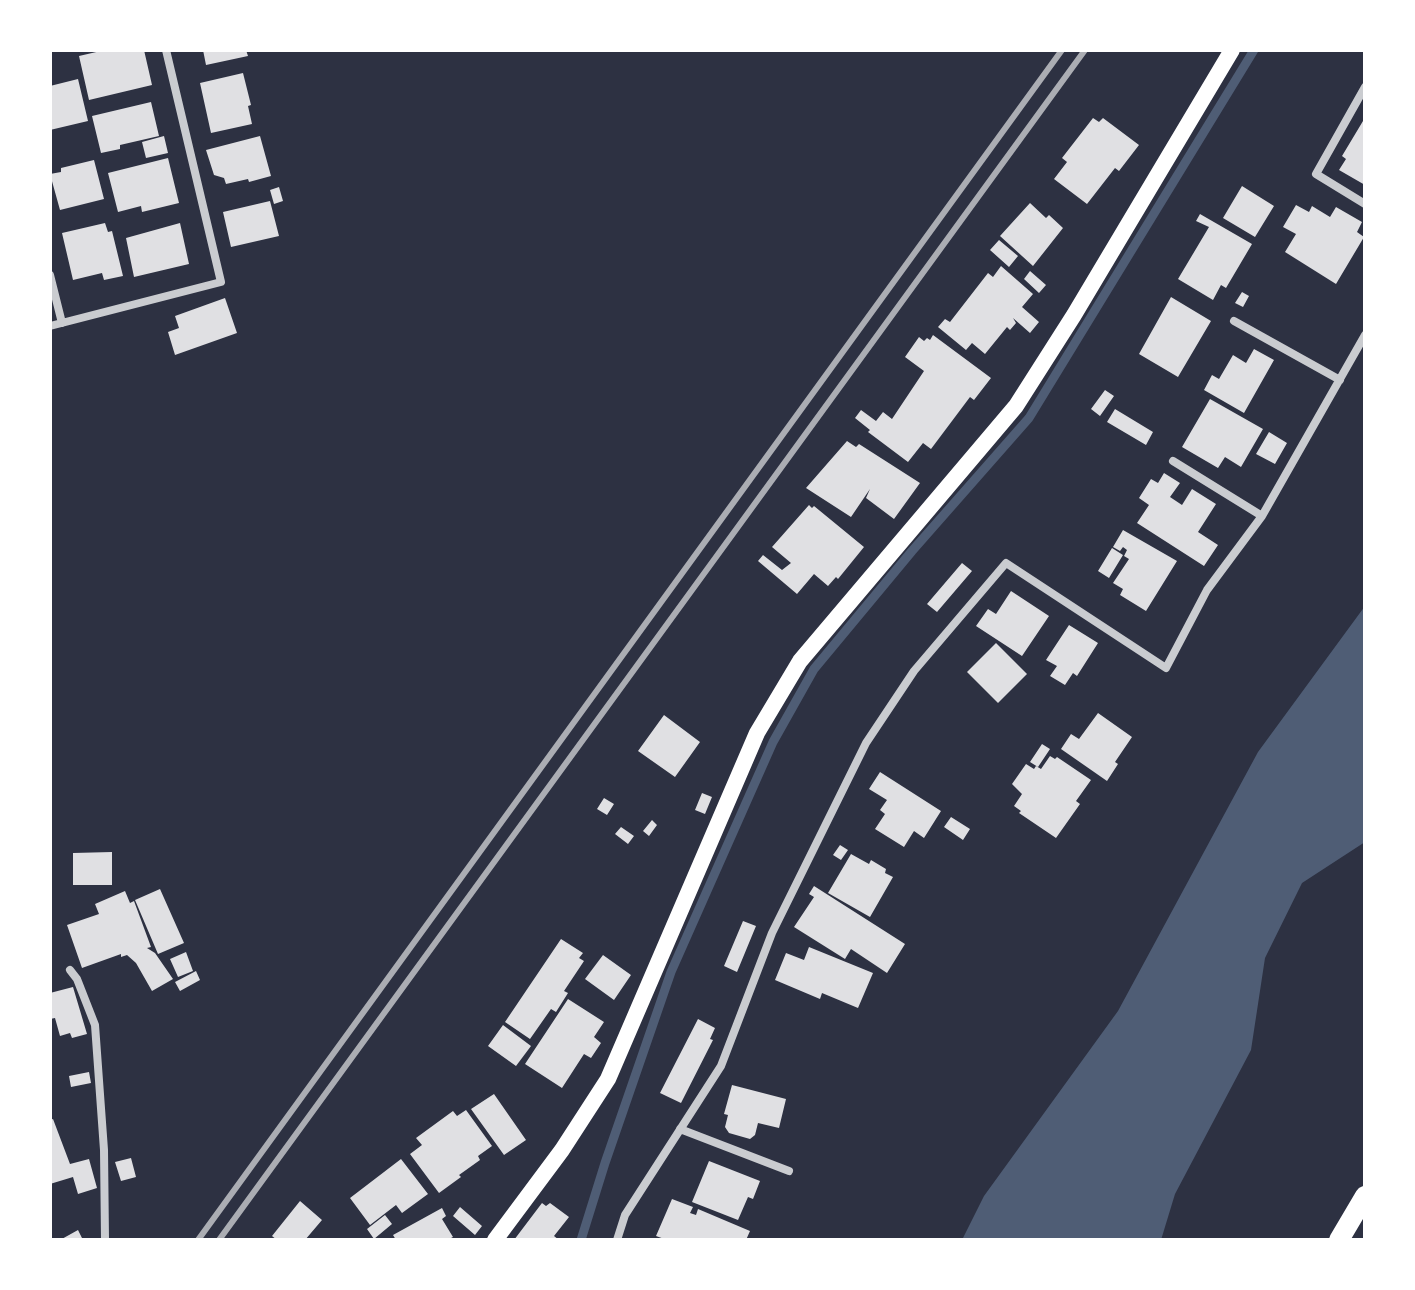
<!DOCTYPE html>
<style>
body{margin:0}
#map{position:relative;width:1415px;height:1290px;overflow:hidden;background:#2d3142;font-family:Jost,sans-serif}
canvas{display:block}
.frame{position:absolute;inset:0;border:52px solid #fff;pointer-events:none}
</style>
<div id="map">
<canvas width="1415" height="1290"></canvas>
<div class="frame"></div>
</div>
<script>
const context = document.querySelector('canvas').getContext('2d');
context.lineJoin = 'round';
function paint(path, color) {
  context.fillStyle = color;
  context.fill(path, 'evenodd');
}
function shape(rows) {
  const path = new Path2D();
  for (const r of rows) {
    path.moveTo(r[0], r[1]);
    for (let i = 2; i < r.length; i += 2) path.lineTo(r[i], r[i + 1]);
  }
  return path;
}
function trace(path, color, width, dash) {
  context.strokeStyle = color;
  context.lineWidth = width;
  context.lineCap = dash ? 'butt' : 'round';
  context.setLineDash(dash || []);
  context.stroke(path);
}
paint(shape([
 [1365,606,1365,842,1302,883,1265,958,1251,1050,1175,1194,1161,1240,962,1240,984,1196,1118,1011,1258,752]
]), '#4f5d75');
trace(shape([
 [581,1240,605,1163,671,972,773,742,814,669,912,551,1029,418,1254,50]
]), '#4f5d75', 9);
paint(shape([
 [105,50,144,50,152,85,89,100,79,56],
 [203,50,246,50,248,56,206,65],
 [243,73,251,105,248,106,252,124,211,133,200,83],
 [78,79,88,121,50,130,50,86],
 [151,102,159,136,120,145,120,149,101,153,92,116],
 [1093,118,1099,122,1103,118,1139,145,1119,171,1115,168,1087,204,1054,179,1067,162,1062,158],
 [1363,121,1365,122,1365,185,1339,170,1346,159,1342,156],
 [164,136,168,153,146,158,142,142],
 [260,136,271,176,249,182,248,179,226,184,224,178,214,175,206,150],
 [168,158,179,203,142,212,141,206,118,212,108,173],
 [94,160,104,199,60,210,50,174,61,172,61,168],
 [1242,186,1274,206,1255,237,1223,218],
 [279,187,283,201,274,204,270,190],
 [270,201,279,236,231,247,223,212],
 [1030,203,1046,218,1049,215,1063,228,1033,266,1000,236],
 [1296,205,1309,212,1312,206,1330,217,1336,207,1362,222,1357,232,1364,237,1336,284,1285,252,1296,234,1283,227],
 [1200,214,1252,244,1226,288,1221,285,1213,300,1178,279,1209,227,1196,221],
 [105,223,108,232,112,231,123,276,104,280,102,273,73,280,62,233],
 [180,223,189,264,134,277,126,238],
 [999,240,1018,256,1009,267,990,250],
 [1001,266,1033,294,1022,307,1039,322,1030,333,1013,318,1016,323,1010,330,1007,327,985,354,972,343,966,350,938,327,945,319,950,322,988,273,993,277],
 [1030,271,1046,285,1039,293,1024,279],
 [1242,292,1249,296,1243,307,1235,303],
 [1171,297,1211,321,1178,377,1139,354],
 [225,298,237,333,175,355,168,332,179,328,175,316],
 [933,335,991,378,974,400,970,397,931,449,923,443,908,462,868,432,870,430,855,418,861,410,876,421,883,412,892,419,924,371,905,357,919,337,924,341,927,338,930,340],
 [1254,349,1274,360,1244,413,1204,390,1212,375,1219,379,1233,355,1246,363],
 [1105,390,1114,396,1100,416,1091,409],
 [1210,399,1263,429,1241,467,1225,457,1218,468,1182,447],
 [1115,409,1153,432,1146,445,1107,422],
 [1269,432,1287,443,1275,464,1256,454],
 [847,441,856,447,859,444,920,483,894,519,866,498,870,489,851,517,806,488],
 [1164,473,1180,483,1170,497,1182,505,1192,489,1216,504,1198,532,1218,545,1204,566,1137,523,1149,505,1139,498,1151,479,1158,483],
 [809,505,812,508,814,506,864,547,838,579,836,577,828,586,814,574,797,594,758,561,763,555,782,570,791,563,772,547],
 [1123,530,1177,561,1146,611,1120,595,1123,589,1113,583,1129,559,1124,556,1127,550,1123,547,1120,551,1113,547],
 [1112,548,1123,555,1109,578,1098,571],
 [962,563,972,571,937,612,927,604],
 [1011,591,1049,616,1022,656,976,626,988,609,996,614],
 [1069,625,1098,643,1077,676,1073,673,1065,685,1050,676,1057,666,1046,660],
 [996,643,1027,674,998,703,967,672],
 [1098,713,1132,737,1115,762,1118,764,1107,781,1061,749,1071,734,1079,739],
 [664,715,700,742,675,777,638,751],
 [1042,744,1050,749,1038,767,1030,762],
 [1050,756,1055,759,1057,757,1091,780,1076,801,1080,804,1056,838,1019,813,1021,811,1014,806,1022,794,1012,784,1026,764,1034,769,1036,766,1041,769],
 [880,772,941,811,924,838,914,831,904,847,875,829,885,814,880,810,887,800,869,789],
 [702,793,712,797,705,814,695,810],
 [604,798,614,804,607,815,597,809],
 [951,817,970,829,963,840,944,827],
 [652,820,657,825,649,836,643,831],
 [621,827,634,836,628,844,615,834],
 [840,845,848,850,841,860,833,855],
 [112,852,112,885,73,885,73,853],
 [851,854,869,864,871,860,886,869,885,873,893,877,870,917,828,893],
 [814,886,905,944,887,973,851,949,845,959,794,927,814,897,809,894],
 [160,889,184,943,158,954,135,900],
 [125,891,130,903,134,901,151,947,147,948,155,953,173,979,152,991,136,963,127,955,121,957,121,954,82,968,67,925,99,914,95,904],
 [743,921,756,926,737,972,724,966],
 [561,939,583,953,579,958,584,961,564,991,568,993,556,1012,551,1009,530,1039,505,1022],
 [809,947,873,973,858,1008,822,993,820,999,775,980,786,953,804,960],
 [186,952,193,971,178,977,170,959],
 [603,955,631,975,614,1000,585,979],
 [196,971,200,980,180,991,175,982],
 [73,987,87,1034,72,1038,70,1033,60,1036,55,1018,50,1019,50,993],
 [568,999,604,1022,594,1037,601,1043,591,1058,584,1054,562,1088,525,1064],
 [698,1019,715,1028,710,1039,713,1040,681,1103,660,1093],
 [503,1025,531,1046,516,1066,488,1046],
 [89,1072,91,1083,71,1087,69,1076],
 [732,1085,786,1099,779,1128,758,1123,755,1135,750,1139,729,1133,725,1127,728,1115,724,1114],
 [494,1094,526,1140,504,1155,471,1109],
 [466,1110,492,1146,478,1156,480,1160,459,1175,461,1177,439,1193,410,1154,422,1145,416,1138,453,1111,457,1116],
 [53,1119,70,1164,89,1159,97,1188,78,1194,73,1177,50,1184,50,1120],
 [131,1158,136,1177,121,1181,115,1162],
 [401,1159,428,1194,402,1213,396,1205,370,1225,350,1198],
 [709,1161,760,1181,753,1199,748,1197,738,1220,692,1202],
 [672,1199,693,1207,690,1213,696,1215,698,1209,750,1231,746,1240,667,1240,656,1236],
 [300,1201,322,1220,305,1240,277,1240,272,1236],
 [542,1203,546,1206,550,1203,569,1217,554,1236,559,1240,514,1240],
 [460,1207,482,1226,475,1235,453,1216],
 [442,1208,446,1216,442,1219,453,1237,447,1240,396,1240,393,1235],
 [385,1215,392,1224,374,1239,367,1229],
 [78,1230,83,1240,60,1240]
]), '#e0e0e3');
trace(shape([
 [1365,87,1316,174,1365,204],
 [50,275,62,323],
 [1234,321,1340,380],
 [50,326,221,282,166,50],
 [1173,461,1262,516],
 [70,970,77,979,95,1025,104,1150,105,1240],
 [680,1129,789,1171],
 [617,1240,625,1215,721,1066,772,933,866,743,914,671,1006,563,1166,668,1207,590,1262,516,1365,335]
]), '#caccd0', 8);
trace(shape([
 [495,1240,562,1150,608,1079,757,733,800,661,1016,406,1074,315,1232,50]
]), '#fff', 16);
trace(shape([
 [1339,1240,1365,1196]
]), '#fff', 20);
trace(shape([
 [198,1240,1062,50],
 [219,1240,1085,50]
]), '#abadb3', 6);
</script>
